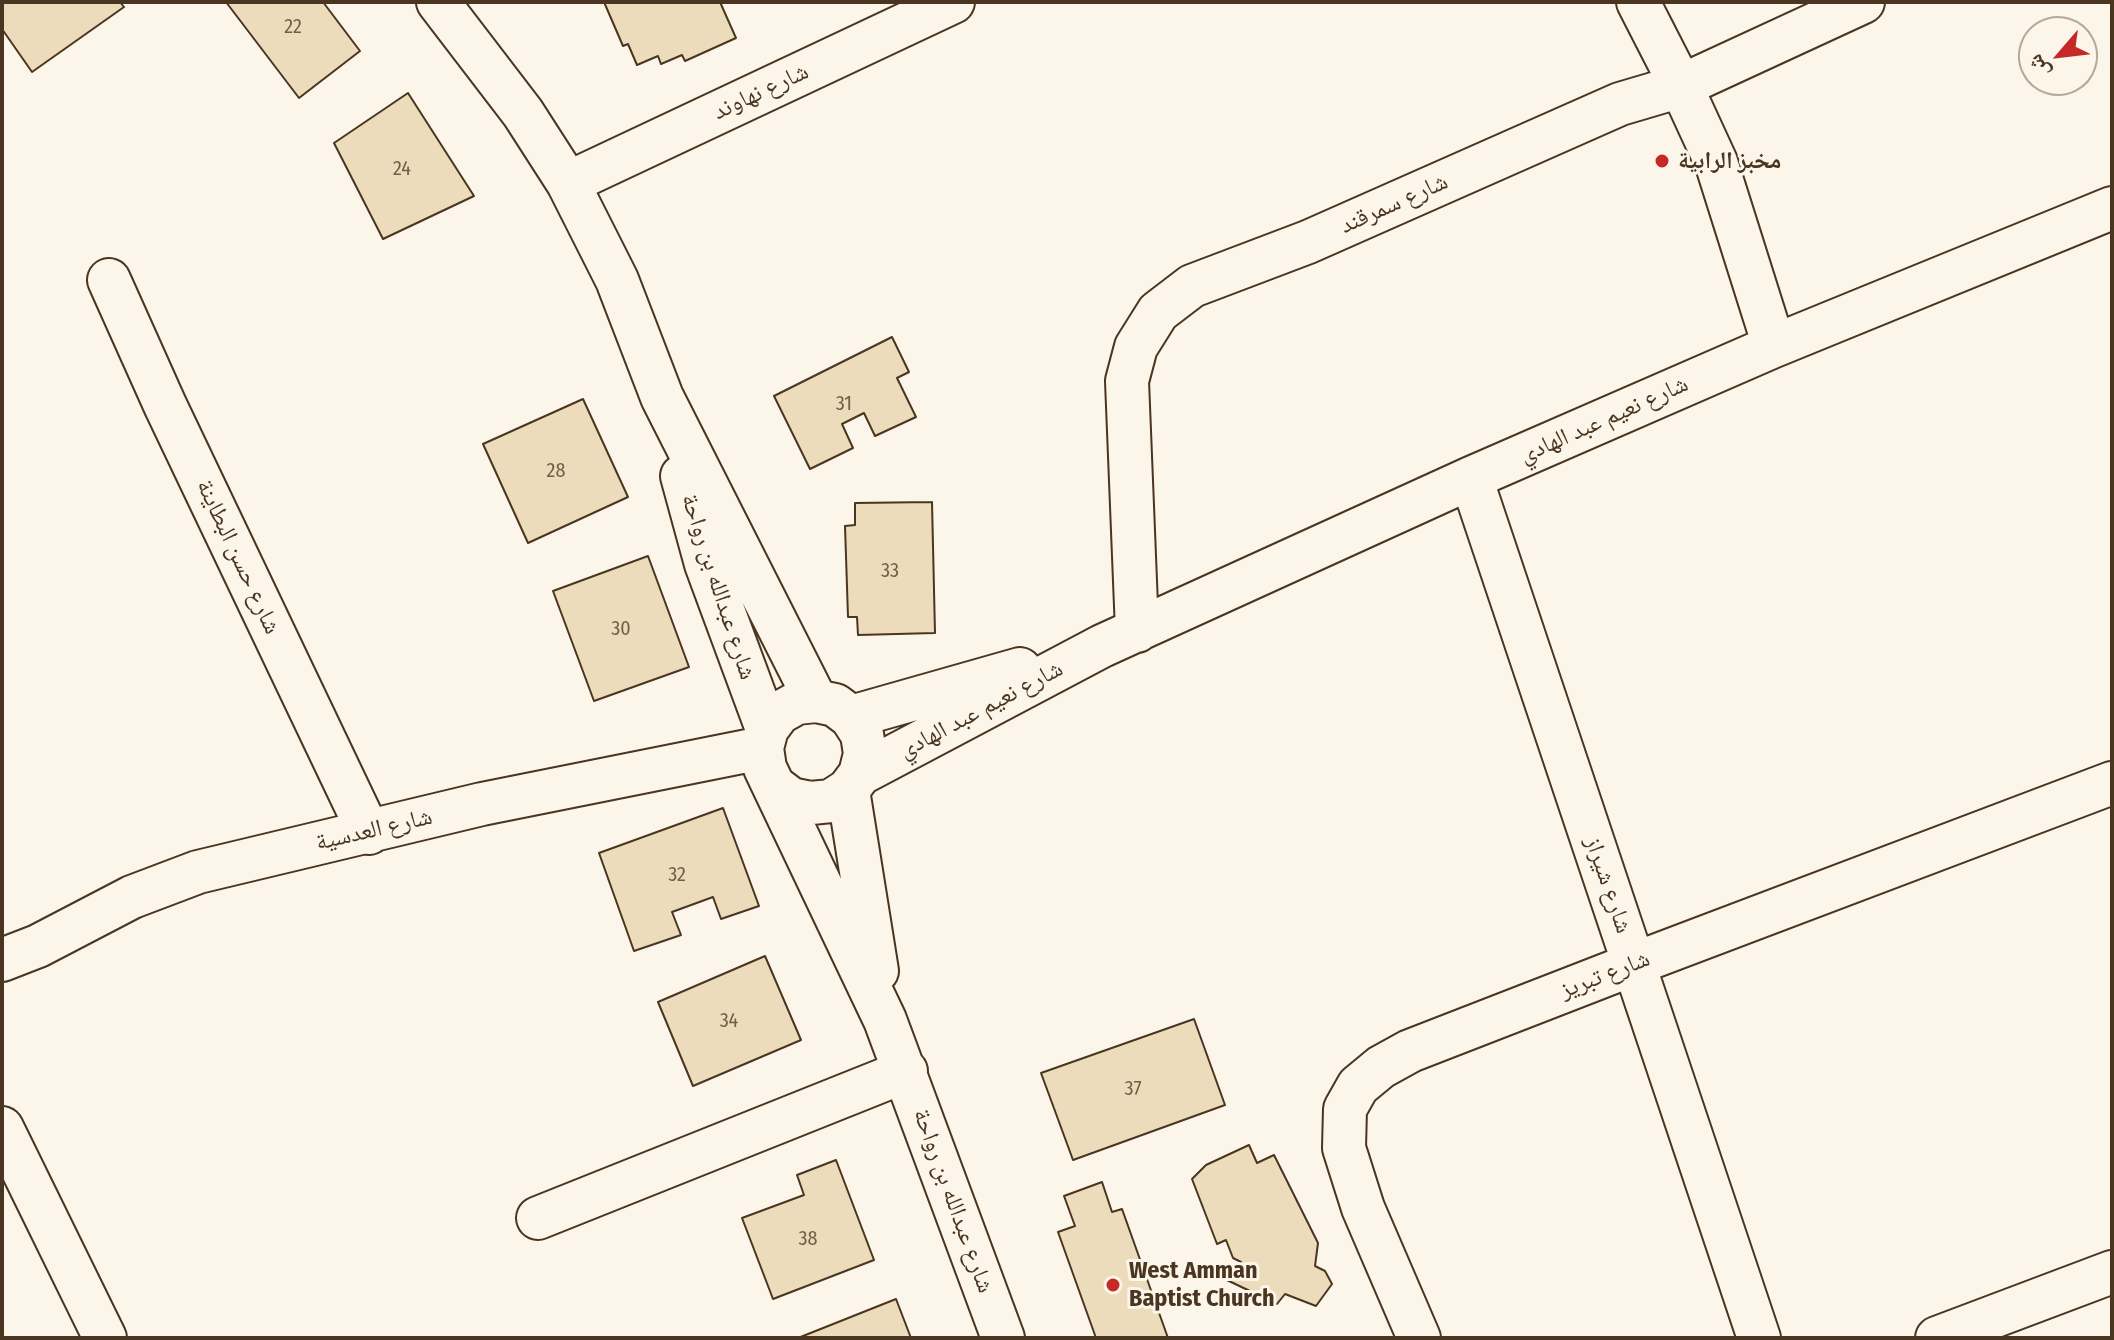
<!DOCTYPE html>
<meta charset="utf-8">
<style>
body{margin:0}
#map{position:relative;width:2114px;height:1340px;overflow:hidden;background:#fbf6e9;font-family:"Fira Sans Condensed","Noto Naskh Arabic",sans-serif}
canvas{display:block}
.frame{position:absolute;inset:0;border:4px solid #4a3520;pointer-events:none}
.north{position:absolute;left:2018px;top:16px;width:80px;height:80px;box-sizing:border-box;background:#fbf6e9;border:2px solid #b4a999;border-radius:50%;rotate:242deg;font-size:22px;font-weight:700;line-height:32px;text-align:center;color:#4a3520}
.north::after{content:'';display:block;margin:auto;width:28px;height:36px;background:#c62828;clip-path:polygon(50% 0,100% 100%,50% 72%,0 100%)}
</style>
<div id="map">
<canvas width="2114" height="1340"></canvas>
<div class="frame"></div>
<div class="north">ش</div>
</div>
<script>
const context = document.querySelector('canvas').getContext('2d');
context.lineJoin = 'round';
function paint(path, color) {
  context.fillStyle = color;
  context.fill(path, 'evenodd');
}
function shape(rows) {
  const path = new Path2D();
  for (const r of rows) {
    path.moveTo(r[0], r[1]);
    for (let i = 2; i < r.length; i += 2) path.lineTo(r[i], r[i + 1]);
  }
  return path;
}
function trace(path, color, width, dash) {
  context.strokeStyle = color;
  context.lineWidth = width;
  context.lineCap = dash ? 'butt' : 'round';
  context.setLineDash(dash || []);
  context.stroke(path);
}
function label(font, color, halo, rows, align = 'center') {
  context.font = font + ' "Fira Sans Condensed","Noto Naskh Arabic",sans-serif';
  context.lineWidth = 6;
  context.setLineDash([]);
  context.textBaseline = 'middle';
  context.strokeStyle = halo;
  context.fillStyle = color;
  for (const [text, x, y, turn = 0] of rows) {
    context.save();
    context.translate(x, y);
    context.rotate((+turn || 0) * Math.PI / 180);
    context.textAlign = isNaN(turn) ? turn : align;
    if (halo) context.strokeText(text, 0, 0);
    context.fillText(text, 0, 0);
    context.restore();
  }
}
const building = shape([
 [2,2,120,2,124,7,32,72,2,29,2,2],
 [226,2,323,2,360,51,299,98,226,2],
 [604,2,720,2,736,38,685,61,682,55,661,64,658,56,637,65,628,44,623,46,604,2],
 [408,93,474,196,383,239,334,143,408,93],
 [892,337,909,372,897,378,916,417,875,436,864,413,842,424,853,448,810,469,774,396,892,337],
 [583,399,628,497,528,543,483,444,583,399],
 [932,502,935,633,858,635,857,617,848,617,845,526,855,525,855,503,932,502],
 [648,556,689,667,594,701,553,591,648,556],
 [723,808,759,906,721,919,713,897,672,912,681,935,634,951,599,853,723,808],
 [765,956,801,1040,693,1086,658,1002,765,956],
 [1194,1019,1225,1105,1073,1160,1041,1073,1194,1019],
 [1249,1145,1257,1163,1274,1155,1318,1243,1315,1266,1325,1271,1332,1284,1316,1306,1285,1294,1277,1304,1206,1270,1218,1265,1235,1274,1241,1262,1233,1258,1226,1240,1217,1244,1192,1179,1206,1165,1249,1145],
 [836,1160,874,1260,773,1299,742,1218,804,1195,797,1175,836,1160],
 [1102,1182,1112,1212,1122,1209,1168,1338,1096,1338,1058,1232,1075,1226,1064,1196,1102,1182],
 [896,1299,911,1338,798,1338,896,1299]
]);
paint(building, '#ecdcbc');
trace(building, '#4a3520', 2);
const minor = shape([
 [438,2,523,113,568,183,617,280,662,397,816,701],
 [1638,2,1681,86,1863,2],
 [568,183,953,2],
 [109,280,165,405,369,833],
 [682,476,706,564,767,729],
 [1471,478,1759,1338],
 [1137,631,1127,381,1136,347,1158,312,1192,286,1308,242,1620,104,1681,86,1716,162,1774,346],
 [851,717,1020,669],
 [860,774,1102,646,1471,478,1774,346,2112,208],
 [775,787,791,799,811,803,831,801,848,790,860,774,865,754,862,734,851,717,835,705,816,701,797,703,779,713,767,729,762,748,765,768,885,1020,1003,1338],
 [848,790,877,971],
 [2,960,38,946,132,897,198,872,482,804,762,748],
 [2,1128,105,1338],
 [538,1218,906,1071],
 [1419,1338,1363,1208,1344,1148,1345,1109,1358,1086,1381,1067,1410,1051,1634,964,2112,783],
 [1937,1338,2112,1272]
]);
trace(minor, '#4a3520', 46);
trace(minor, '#fbf6e9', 42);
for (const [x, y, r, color] of [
 [1662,161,8,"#c62828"],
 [1113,1285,8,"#c62828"]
]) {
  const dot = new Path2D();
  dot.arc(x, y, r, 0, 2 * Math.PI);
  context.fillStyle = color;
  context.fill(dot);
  trace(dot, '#fbf6e9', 3);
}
label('20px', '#725f47', null, [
 ["22",293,27],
 ["24",402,169],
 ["31",844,404],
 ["28",556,471],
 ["33",890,571],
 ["30",621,629],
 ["32",677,875],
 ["34",729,1021],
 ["37",1133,1089],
 ["38",808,1239]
]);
label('24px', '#4a3520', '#fbf6e9', [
 ["شارع نهاوند",761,92,-25],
 ["شارع سمرقند",1394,204,-24],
 ["شارع نعيم عبد الهادي",1604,420,-24],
 ["شارع حسن البطاينة",238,557,65],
 ["شارع عبدالله بن رواحة",718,587,72],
 ["شارع نعيم عبد الهادي",981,710,-28],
 ["شارع العدسية",374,830,-13],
 ["شارع شيراز",1608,885,71],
 ["شارع تبريز",1605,975,-21],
 ["شارع عبدالله بن رواحة",953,1201,70]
]);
label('bold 24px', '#4a3520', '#fbf6e9', [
 ["مخبز الرابية",1678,161],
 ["West Amman",1129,1271],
 ["Baptist Church",1129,1299]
], 'left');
</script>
